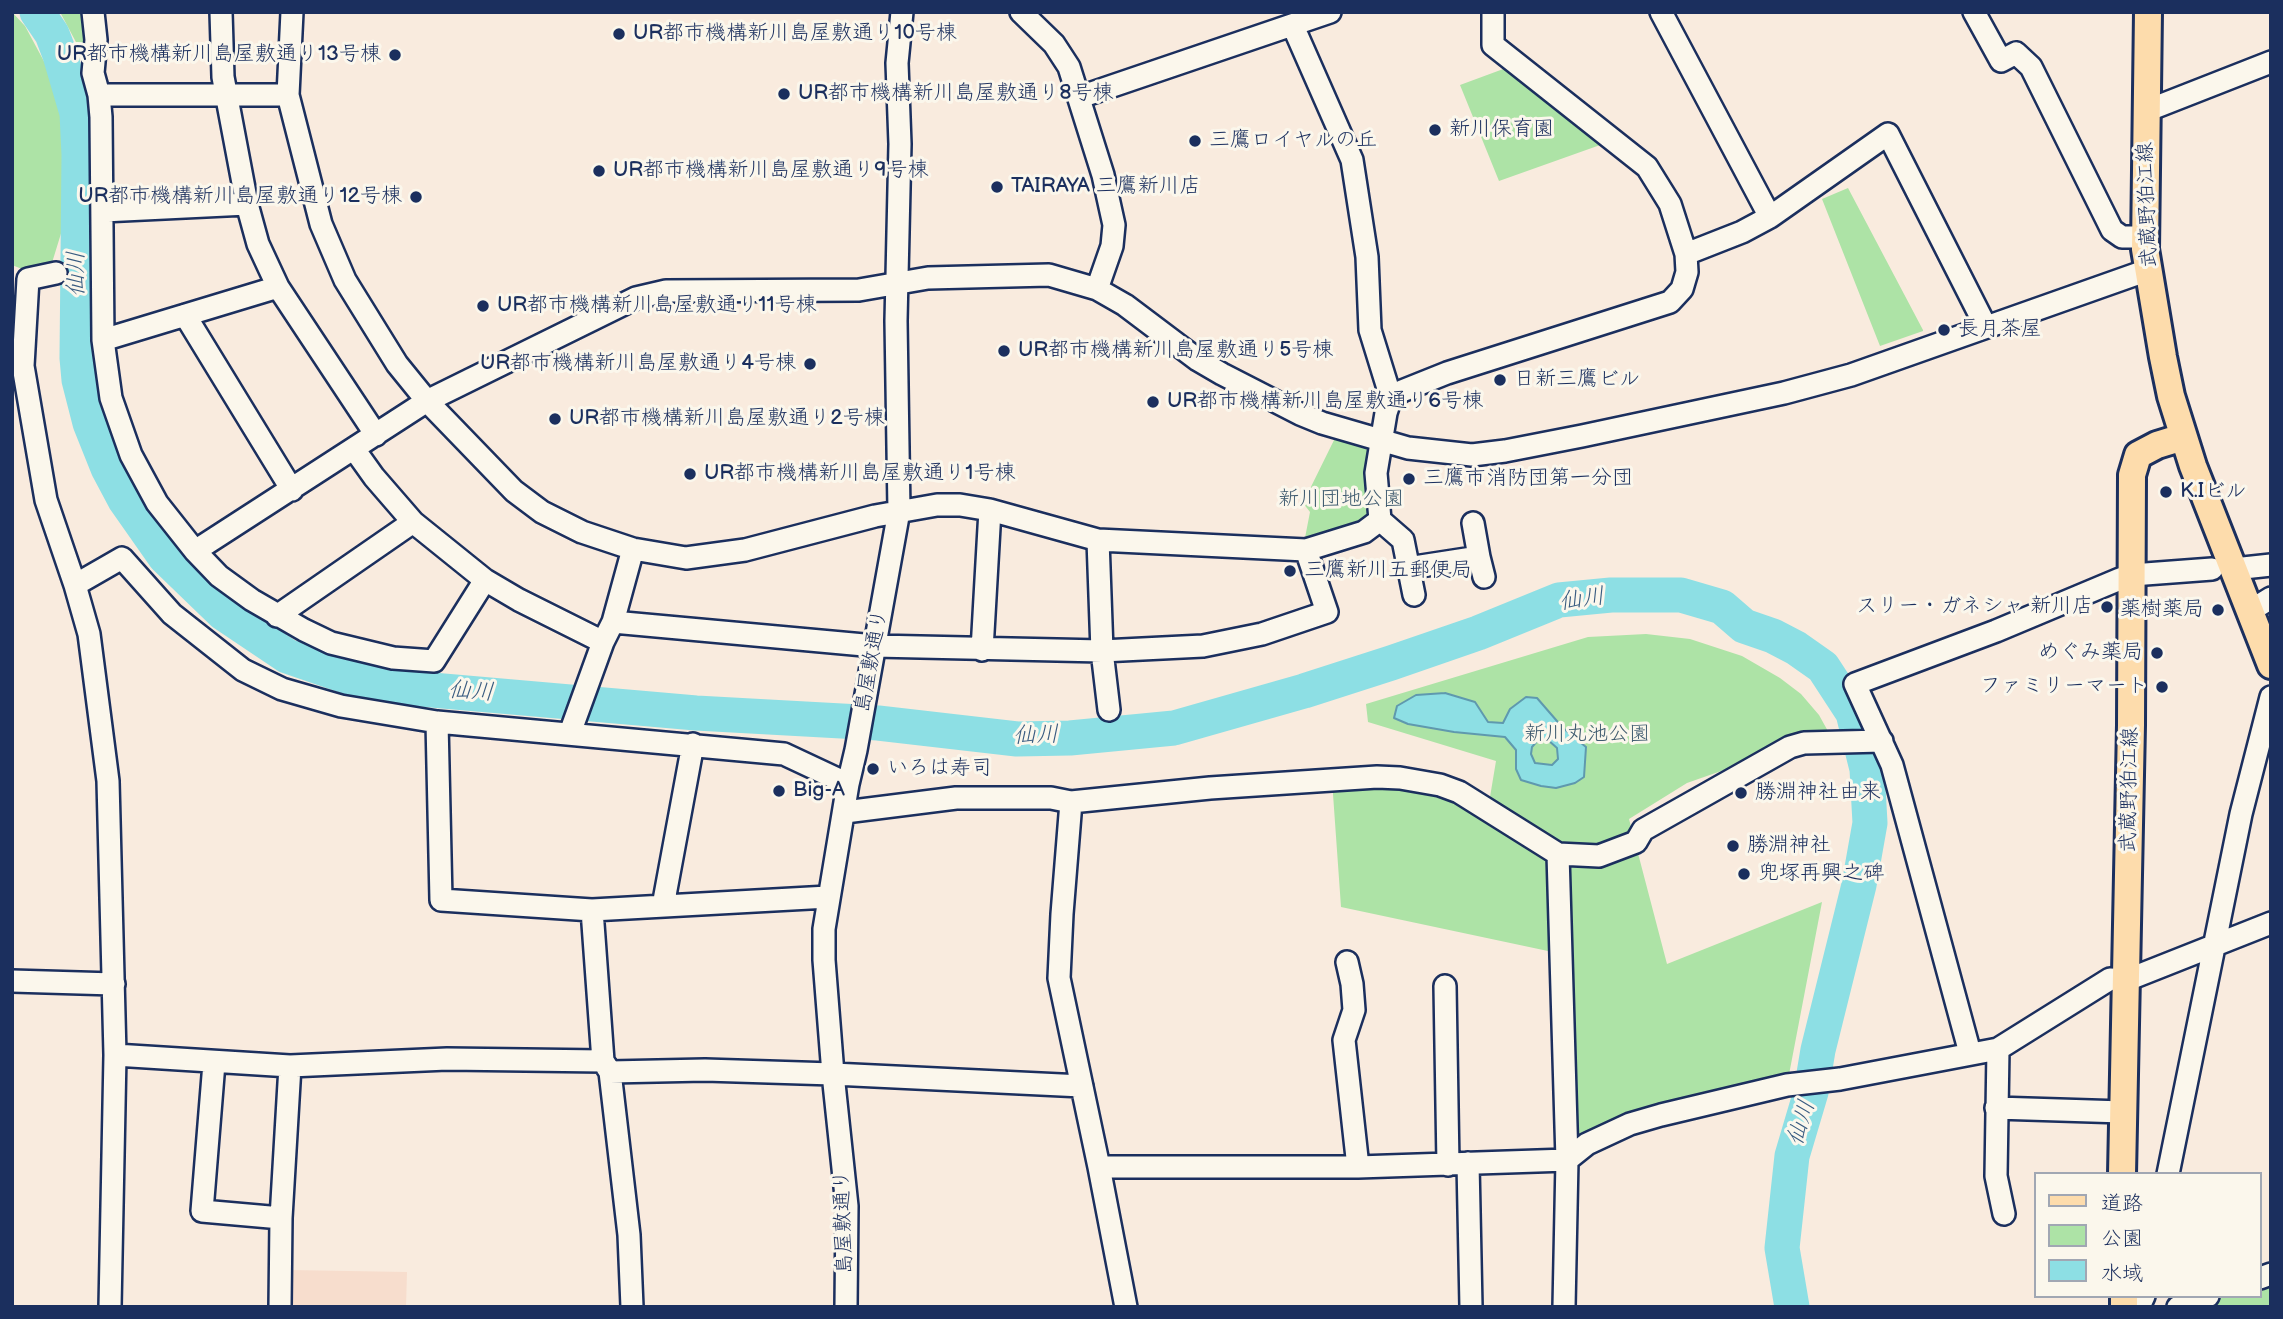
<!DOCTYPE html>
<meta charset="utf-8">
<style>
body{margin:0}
#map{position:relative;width:2283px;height:1319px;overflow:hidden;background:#f9ebde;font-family:"Balsamiq Sans","Klee One",sans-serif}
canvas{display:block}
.frame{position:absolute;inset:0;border:14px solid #1b2f5e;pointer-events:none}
.legend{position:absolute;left:2034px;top:1172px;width:228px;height:126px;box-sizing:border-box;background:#fbf7ec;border:2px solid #a1a7b3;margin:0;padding:9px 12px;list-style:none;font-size:21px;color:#1b2f5e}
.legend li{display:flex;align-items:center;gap:14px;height:35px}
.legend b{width:35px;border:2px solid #a1a7b3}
</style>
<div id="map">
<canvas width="2283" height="1319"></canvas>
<div class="frame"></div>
<ul class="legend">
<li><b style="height:9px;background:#fddcac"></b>道路</li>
<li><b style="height:19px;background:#ade3a6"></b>公園</li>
<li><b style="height:19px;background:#8ddfe4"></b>水域</li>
</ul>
</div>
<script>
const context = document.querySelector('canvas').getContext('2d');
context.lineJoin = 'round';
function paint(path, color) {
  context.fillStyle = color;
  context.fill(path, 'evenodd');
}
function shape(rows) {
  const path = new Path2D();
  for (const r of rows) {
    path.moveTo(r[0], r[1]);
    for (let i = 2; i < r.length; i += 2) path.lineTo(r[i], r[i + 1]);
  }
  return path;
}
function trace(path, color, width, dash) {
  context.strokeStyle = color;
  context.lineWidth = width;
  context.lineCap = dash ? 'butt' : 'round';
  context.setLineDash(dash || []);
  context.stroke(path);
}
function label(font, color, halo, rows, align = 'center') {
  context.font = font + ' "Balsamiq Sans","Klee One",sans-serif';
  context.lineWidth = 6;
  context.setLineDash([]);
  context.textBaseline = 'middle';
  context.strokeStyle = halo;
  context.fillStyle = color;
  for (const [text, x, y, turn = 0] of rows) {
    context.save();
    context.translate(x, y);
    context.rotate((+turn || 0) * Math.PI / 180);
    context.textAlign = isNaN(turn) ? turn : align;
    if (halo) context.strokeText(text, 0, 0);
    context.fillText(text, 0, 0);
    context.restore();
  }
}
paint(shape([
 [289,1270,407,1272,406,1307,289,1307]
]), '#f7ddcd');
paint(shape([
 [12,12,25,26,68,106,67,214,47,279,12,265],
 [60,12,84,12,91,40,86,61],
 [1506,68,1603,144,1499,181,1460,85],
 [1848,188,1923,330,1923,331,1880,346,1822,199],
 [1337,434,1374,446,1374,520,1304,543,1310,512,1303,503],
 [1646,634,1690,639,1742,656,1780,678,1801,694,1819,715,1829,733,1687,783,1629,819,1667,964,1822,902,1787,1085,1661,1115,1567,1160,1562,954,1341,907,1332,780,1377,777,1488,809,1496,761,1368,722,1366,704,1588,637],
 [2271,1281,2271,1307,2197,1307,2227,1296,2260,1296,2260,1285]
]), '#ade3a6');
const water = shape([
 [1445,693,1475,702,1488,722,1503,723,1510,709,1526,697,1537,698,1563,728,1586,747,1584,777,1575,783,1556,788,1541,786,1521,780,1516,769,1516,750,1505,737,1454,732,1408,724,1394,718,1397,706,1416,695,1445,693],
 [1538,740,1548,740,1557,748,1558,759,1552,765,1535,763,1531,754,1532,747,1538,740]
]);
paint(water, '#8ddfe4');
trace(water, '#5f99ae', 2);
trace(shape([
 [37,12,52,34,60,55,77,113,79,155,77,358,79,380,90,423,108,468,125,500,165,557,223,613,287,656,351,678,386,686,696,713,878,723,1017,739,1070,738,1174,728,1304,691,1391,663,1478,633,1559,600,1611,595,1681,595,1722,607,1744,626,1773,636,1796,648,1823,667,1853,713,1867,769,1870,823,1859,885,1818,1050,1811,1092,1792,1156,1782,1248,1792,1307]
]), '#8ddfe4', 35);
const minor = shape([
 [93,12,96,40,93,73,99,95,101,117,103,340,111,398,131,455,157,503,195,551,219,576,252,600,304,630,331,643,360,650,393,658,434,661,485,580],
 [221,12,223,77,247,204,258,244,278,287,376,435],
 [292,12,288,95,321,224,345,280,397,364,427,401,514,491,542,512,582,532,633,549,686,558,745,550,875,516,937,505,960,505,990,510,1098,540,1306,550,1364,532,1380,520,1376,473,1386,413,1391,398,1402,391,1447,373,1670,302,1682,289,1687,272,1686,254,1670,204,1647,167,1493,45,1493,12],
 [1021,12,1054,44,1069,67,1103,175,1114,225,1112,246,1097,289],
 [1661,12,1770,217],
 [1974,12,2001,61,2016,53,2031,67,2112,230,2122,237,2145,237],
 [1293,26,1352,160,1367,257,1370,330,1391,398],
 [99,95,288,95],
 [1080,97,1330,12],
 [2146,111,2271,62],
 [103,211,247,204],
 [1686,254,1742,232,1770,217,1888,134,1986,327],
 [56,273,28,279,23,366,46,500,75,585],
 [185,315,292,490],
 [103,340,278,287],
 [354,449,374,477,413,522,485,580,519,600,603,642],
 [1380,520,1403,540,1414,595],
 [1098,540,1102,651,1109,710],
 [195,551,427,401,636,298,666,291,859,290,928,278,1049,275,1097,289,1125,305,1198,360,1222,374,1300,414,1322,423,1408,448,1472,455,1505,451,1582,436,1784,393,1851,375,2148,270],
 [1479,557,1484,577],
 [1408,568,1479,557,1473,523],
 [2234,569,2271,565],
 [2250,611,2271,598],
 [277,616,413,522],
 [613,622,875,646,1102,651,1203,646,1262,634,1327,612,1306,550],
 [982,650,990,510],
 [437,722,441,900,592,910],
 [570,733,603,642,613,622,633,549],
 [1071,802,1062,914,1059,978,1099,1167,1126,1307],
 [845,812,956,798,1051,798,1071,802,1210,788,1377,777,1400,778,1440,785,1459,792,1558,854,1599,856,1636,842,1643,830,1790,747,1804,743,1882,741],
 [1558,854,1567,1160,1564,1307],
 [663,906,693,744],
 [1347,962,1352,984,1354,1010,1344,1040,1358,1167],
 [12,981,114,984],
 [1445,986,1448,1165],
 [1998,1049,1996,1176,2004,1214],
 [1970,1053,1892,765,1855,684,1996,631,2120,579,2132,575,2212,569],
 [115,1055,290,1066,447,1059,603,1061],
 [214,1063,202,1211,281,1218],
 [610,1072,705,1070,833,1074,1082,1086],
 [1996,1108,2123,1112],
 [1468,1163,1471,1307],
 [1099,1167,1358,1167,1567,1160,1587,1144,1630,1124,1661,1115,1787,1085,1840,1079,1998,1049,2110,979,2127,980,2271,923],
 [2168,1174,2241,814,2271,697],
 [2260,1278,2271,1274],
 [110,1307,115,1055,108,781,89,634,75,585,122,558,172,614,243,670,282,689,341,706,437,722,784,754,848,784],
 [280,1307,281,1218,290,1066],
 [632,1307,629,1235,610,1072,603,1061,592,910,828,897],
 [846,1307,847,1206,833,1074,824,960,824,929,848,784,856,750,899,511,896,321,900,144,897,63,902,12],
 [2139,1307,2144,1296],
 [2178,1307,2208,1296]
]);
const major = shape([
 [2148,12,2145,249,2163,357,2171,396,2193,466,2271,665],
 [2122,1174,2131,725,2132,475,2138,455,2157,445,2183,437],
 [2124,1307,2124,1296]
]);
trace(minor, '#1b2f5e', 26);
trace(major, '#1b2f5e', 32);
trace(minor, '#fbf7ec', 21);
trace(major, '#fddcac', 26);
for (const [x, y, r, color] of [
 [619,34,7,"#1b2f5e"],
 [395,55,7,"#1b2f5e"],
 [784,94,7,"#1b2f5e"],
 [1435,130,7,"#1b2f5e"],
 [1195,141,7,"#1b2f5e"],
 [599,171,7,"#1b2f5e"],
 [997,187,7,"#1b2f5e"],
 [416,197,7,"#1b2f5e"],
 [483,306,7,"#1b2f5e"],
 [1944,330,7,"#1b2f5e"],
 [1004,351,7,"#1b2f5e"],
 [810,364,7,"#1b2f5e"],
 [1500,380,7,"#1b2f5e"],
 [1153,402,7,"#1b2f5e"],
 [555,419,7,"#1b2f5e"],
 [690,474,7,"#1b2f5e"],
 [1409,479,7,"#1b2f5e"],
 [2166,492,7,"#1b2f5e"],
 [1290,571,7,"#1b2f5e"],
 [2107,607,7,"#1b2f5e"],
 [2218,610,7,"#1b2f5e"],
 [2157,653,7,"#1b2f5e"],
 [2162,687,7,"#1b2f5e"],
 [873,769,7,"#1b2f5e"],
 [779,791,7,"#1b2f5e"],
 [1741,793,7,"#1b2f5e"],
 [1733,846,7,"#1b2f5e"],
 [1744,874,7,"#1b2f5e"]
]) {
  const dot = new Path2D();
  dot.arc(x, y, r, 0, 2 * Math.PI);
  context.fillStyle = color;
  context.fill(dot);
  trace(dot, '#fbf7ec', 2.5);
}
label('21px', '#1b2f5e', '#fbf7ec', [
 ["UR都市機構新川島屋敷通り10号棟",633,34],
 ["UR都市機構新川島屋敷通り13号棟",381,55,"right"],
 ["UR都市機構新川島屋敷通り8号棟",798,94],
 ["新川保育園",1449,130],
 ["三鷹ロイヤルの丘",1209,141],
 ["UR都市機構新川島屋敷通り9号棟",613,171],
 ["TAIRAYA 三鷹新川店",1011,187],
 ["UR都市機構新川島屋敷通り12号棟",402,197,"right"],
 ["UR都市機構新川島屋敷通り11号棟",497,306],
 ["長月茶屋",1958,330],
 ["UR都市機構新川島屋敷通り5号棟",1018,351],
 ["UR都市機構新川島屋敷通り4号棟",796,364,"right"],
 ["日新三鷹ビル",1514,380],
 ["UR都市機構新川島屋敷通り6号棟",1167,402],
 ["UR都市機構新川島屋敷通り2号棟",569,419],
 ["UR都市機構新川島屋敷通り1号棟",704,474],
 ["三鷹市消防団第一分団",1423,479],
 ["K.Iビル",2180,492],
 ["三鷹新川五郵便局",1304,571],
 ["スリー・ガネシャ 新川店",2093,607,"right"],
 ["薬樹薬局",2204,610,"right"],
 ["めぐみ薬局",2143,653,"right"],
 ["ファミリーマート",2148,687,"right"],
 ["いろは寿司",887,769],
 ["Big-A",793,791],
 ["勝淵神社由来",1755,793],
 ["勝淵神社",1747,846],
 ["兜塚再興之碑",1758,874]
], 'left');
label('21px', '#1b2f5e', '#fbf7ec', [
 ["武蔵野狛江線",2148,205,-92],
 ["島屋敷通り",872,661,-80],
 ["武蔵野狛江線",2130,790,-89],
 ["島屋敷通り",844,1222,-92]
]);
label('21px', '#405c70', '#fbf7ec', [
 ["新川団地公園",1341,500],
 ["新川丸池公園",1587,735]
]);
label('italic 23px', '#385b80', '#fbf7ec', [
 ["仙川",77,274,-90],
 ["仙川",1582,600,-8],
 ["仙川",471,692,4],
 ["仙川",1036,736,-2],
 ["仙川",1802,1123,-73]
]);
</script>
